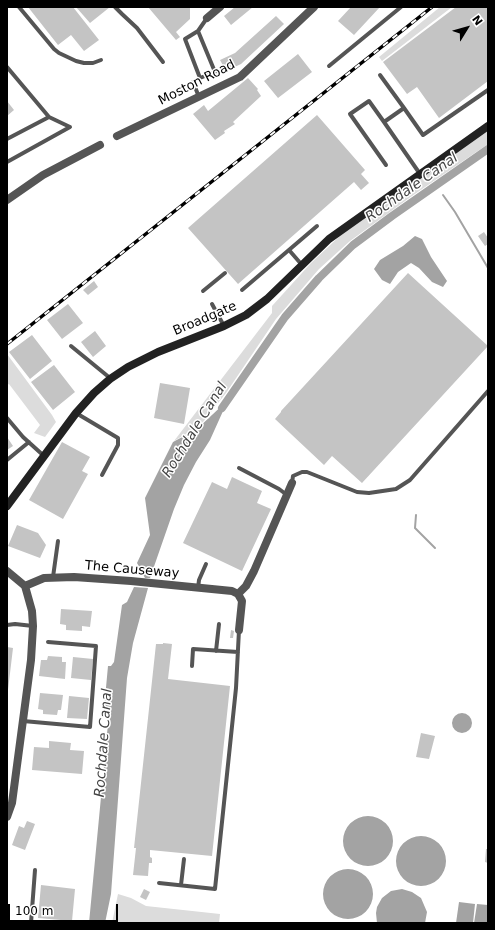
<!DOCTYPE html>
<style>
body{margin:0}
#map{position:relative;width:495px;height:930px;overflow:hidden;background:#fff;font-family:"DejaVu Sans",sans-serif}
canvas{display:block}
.frame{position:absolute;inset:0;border:8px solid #000;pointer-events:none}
.north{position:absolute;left:447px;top:8px;width:40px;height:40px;-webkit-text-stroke:3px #fff;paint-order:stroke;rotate:53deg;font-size:11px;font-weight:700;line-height:16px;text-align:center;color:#000}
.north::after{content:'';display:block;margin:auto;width:14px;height:18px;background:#000;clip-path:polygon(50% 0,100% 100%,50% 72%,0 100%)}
.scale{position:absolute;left:8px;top:904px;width:110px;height:18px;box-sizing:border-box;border:2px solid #000;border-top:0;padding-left:5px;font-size:12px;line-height:14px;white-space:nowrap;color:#000;-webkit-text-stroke:3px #fff;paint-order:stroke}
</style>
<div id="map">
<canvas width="495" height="930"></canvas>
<div class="frame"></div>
<div class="north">N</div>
<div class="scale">100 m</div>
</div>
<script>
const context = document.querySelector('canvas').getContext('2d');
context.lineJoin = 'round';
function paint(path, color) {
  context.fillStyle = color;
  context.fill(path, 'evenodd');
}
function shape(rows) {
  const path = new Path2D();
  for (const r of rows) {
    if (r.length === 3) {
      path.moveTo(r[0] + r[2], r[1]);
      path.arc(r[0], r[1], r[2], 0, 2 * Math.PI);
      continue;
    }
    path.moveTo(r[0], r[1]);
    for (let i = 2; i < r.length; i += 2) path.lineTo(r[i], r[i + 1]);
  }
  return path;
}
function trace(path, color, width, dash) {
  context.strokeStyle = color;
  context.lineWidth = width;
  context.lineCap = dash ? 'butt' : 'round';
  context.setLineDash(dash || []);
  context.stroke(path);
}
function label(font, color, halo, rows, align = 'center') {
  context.font = font + ' "DejaVu Sans",sans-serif';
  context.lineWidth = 3;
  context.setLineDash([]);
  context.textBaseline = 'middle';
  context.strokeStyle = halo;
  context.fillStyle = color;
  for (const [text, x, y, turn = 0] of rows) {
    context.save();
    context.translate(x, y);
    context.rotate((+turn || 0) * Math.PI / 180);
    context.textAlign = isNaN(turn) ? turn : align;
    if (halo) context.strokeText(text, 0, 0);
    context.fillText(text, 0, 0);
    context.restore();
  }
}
paint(shape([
 [440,7,452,7,382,61,379,57],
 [488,131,488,144,412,196,350,241,319,269,276,319,226,393,203,422,193,430,174,441,272,313,272,306,311,263,343,233],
 [7,354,52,415,56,422,45,437,34,433,40,425,9,384,7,385],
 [118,894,131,898,146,906,220,914,219,923,112,923]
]), '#dcdcdc');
paint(shape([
 [415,236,422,239,431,257,447,281,443,287,432,282,419,268,411,263,398,272,390,284,382,280,374,269,380,260,403,246],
 [228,400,210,440,196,462,184,485,174,509,150,578,145,578,137,563,150,535,145,498,173,442,197,429],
 [134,587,148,588,133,643,127,678,111,894,105,923,89,923,109,713,104,709,108,666,111,666,114,662,122,605,127,602],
 [462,723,10],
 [368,841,25],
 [421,861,25],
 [348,894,25],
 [402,889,412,892,421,898,427,912,425,923,377,923,376,913,377,907,382,898,391,891],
 [459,902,475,904,473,923,456,923],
 [477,904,488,905,488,923,474,923]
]), '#a3a3a3');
trace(shape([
 [443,195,455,212,488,268],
 [416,515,415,528,435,548]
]), '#a3a3a3', 2);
trace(shape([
 [222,408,285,317,319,278,353,245,392,216,488,149]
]), '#a3a3a3', 8);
paint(shape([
 [28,7,73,7,99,40,84,51,71,35,58,45],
 [76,7,110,7,90,23],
 [148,7,190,7,190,19,176,32,180,37,176,40],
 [235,7,253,7,231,25,224,16],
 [351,7,380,7,354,35,338,21],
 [456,7,488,7,488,81,439,118,417,87,407,94,383,62],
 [276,16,284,24,241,64,226,71,220,60,235,53],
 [298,54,312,72,278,98,264,81],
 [248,78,258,89,257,90,261,96,233,122,235,124,224,131,225,133,215,140,193,114,204,105,208,111],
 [7,101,14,110,7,116],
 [317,115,365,170,361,174,369,183,361,190,354,182,238,284,188,228],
 [484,232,488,238,488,244,485,246,478,236],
 [408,273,488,346,362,483,332,456,324,465,275,419,281,412,281,411],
 [94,281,98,287,88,295,83,290],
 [68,304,83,323,62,339,47,320],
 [95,331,106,346,93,357,81,342],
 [32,335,52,361,30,379,9,352],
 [54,365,75,392,53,410,31,382],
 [160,383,190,388,184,424,154,418],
 [7,437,13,446,7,450],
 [62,442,90,457,82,471,88,474,63,519,29,500],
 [232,477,262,491,257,503,271,509,242,571,183,543,212,482,227,489],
 [17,525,38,533,46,545,40,558,8,546],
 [61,609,92,611,90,627,82,626,82,631,66,630,66,625,60,624],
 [231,630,234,631,233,638,230,638],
 [163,643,172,644,168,679,230,686,212,856,150,850,150,857,152,858,152,863,149,863,148,876,133,875,136,848,134,848,156,644,163,644],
 [7,647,13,648,8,690,7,690],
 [48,656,62,657,62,662,66,662,65,679,39,676,41,660,47,660],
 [73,657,93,659,91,680,71,678],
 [40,693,63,695,61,710,58,710,57,715,43,714,43,710,38,709],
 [69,696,89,698,87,719,67,718],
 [421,733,435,736,429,759,416,757],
 [49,741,71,743,70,750,84,751,82,774,32,770,34,747,49,748],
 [27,821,35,824,25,850,12,845,19,826,24,828],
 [486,849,488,849,488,863,485,862],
 [41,885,75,889,72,921,38,918],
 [144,889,150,892,146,900,140,897]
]), '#c4c4c4');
trace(shape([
 [19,7,54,49,59,53,76,61,84,63,93,63,101,60],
 [115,7,122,14,137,28,163,62],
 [198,31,215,72,200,78,185,39,198,31,207,18],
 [329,66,401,7],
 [7,67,49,117,7,139],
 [380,75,404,108],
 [193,82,199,97],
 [384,122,369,101,350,114,386,165],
 [7,162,70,127,49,117],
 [420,174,384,122,404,108,423,135,488,90],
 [289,250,302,265],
 [242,290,317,226],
 [203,291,225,273],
 [212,304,224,326],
 [71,346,110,378],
 [76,413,118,438,118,445,102,475],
 [7,418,23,437,44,456],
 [7,460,29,442],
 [239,468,279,489,287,495],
 [292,483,293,476,302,472,307,472,357,492,369,493,396,489,410,480,417,472,488,391],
 [53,577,58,541],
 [198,588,199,580,206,564],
 [7,625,15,624,33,626],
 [216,651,219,624],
 [192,666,193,649,238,652],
 [23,721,90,727,96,646,48,642],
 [159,883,215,889,236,688,239,630],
 [181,885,184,859],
 [31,923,35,870]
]), '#555', 4);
trace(shape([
 [207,18,220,7],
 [117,136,240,77,314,7],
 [7,200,43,175,100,145],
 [7,571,25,586,32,611,33,626,31,660,12,803,7,817],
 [25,586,44,578,74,577,131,581,232,591,238,594,242,601,239,630],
 [238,594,246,586,254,571,292,483]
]), '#555', 8);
trace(shape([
 [7,506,76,413,94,393,110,379,128,367,158,352,224,326,246,315,267,299,329,239,488,126]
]), '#222', 8);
const rail = shape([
 [7,344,432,7]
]);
trace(rail, '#000', 3.5);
trace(rail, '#fff', 2, [6]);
label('13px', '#000', '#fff', [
 ["Moston Road",197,83,-27],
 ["Broadgate",205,319,-23],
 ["The Causeway",132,570,5]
]);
label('italic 14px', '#444', '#fff', [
 ["Rochdale Canal",412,188,-35],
 ["Rochdale Canal",195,430,-58],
 ["Rochdale Canal",104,743,-86]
]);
</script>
